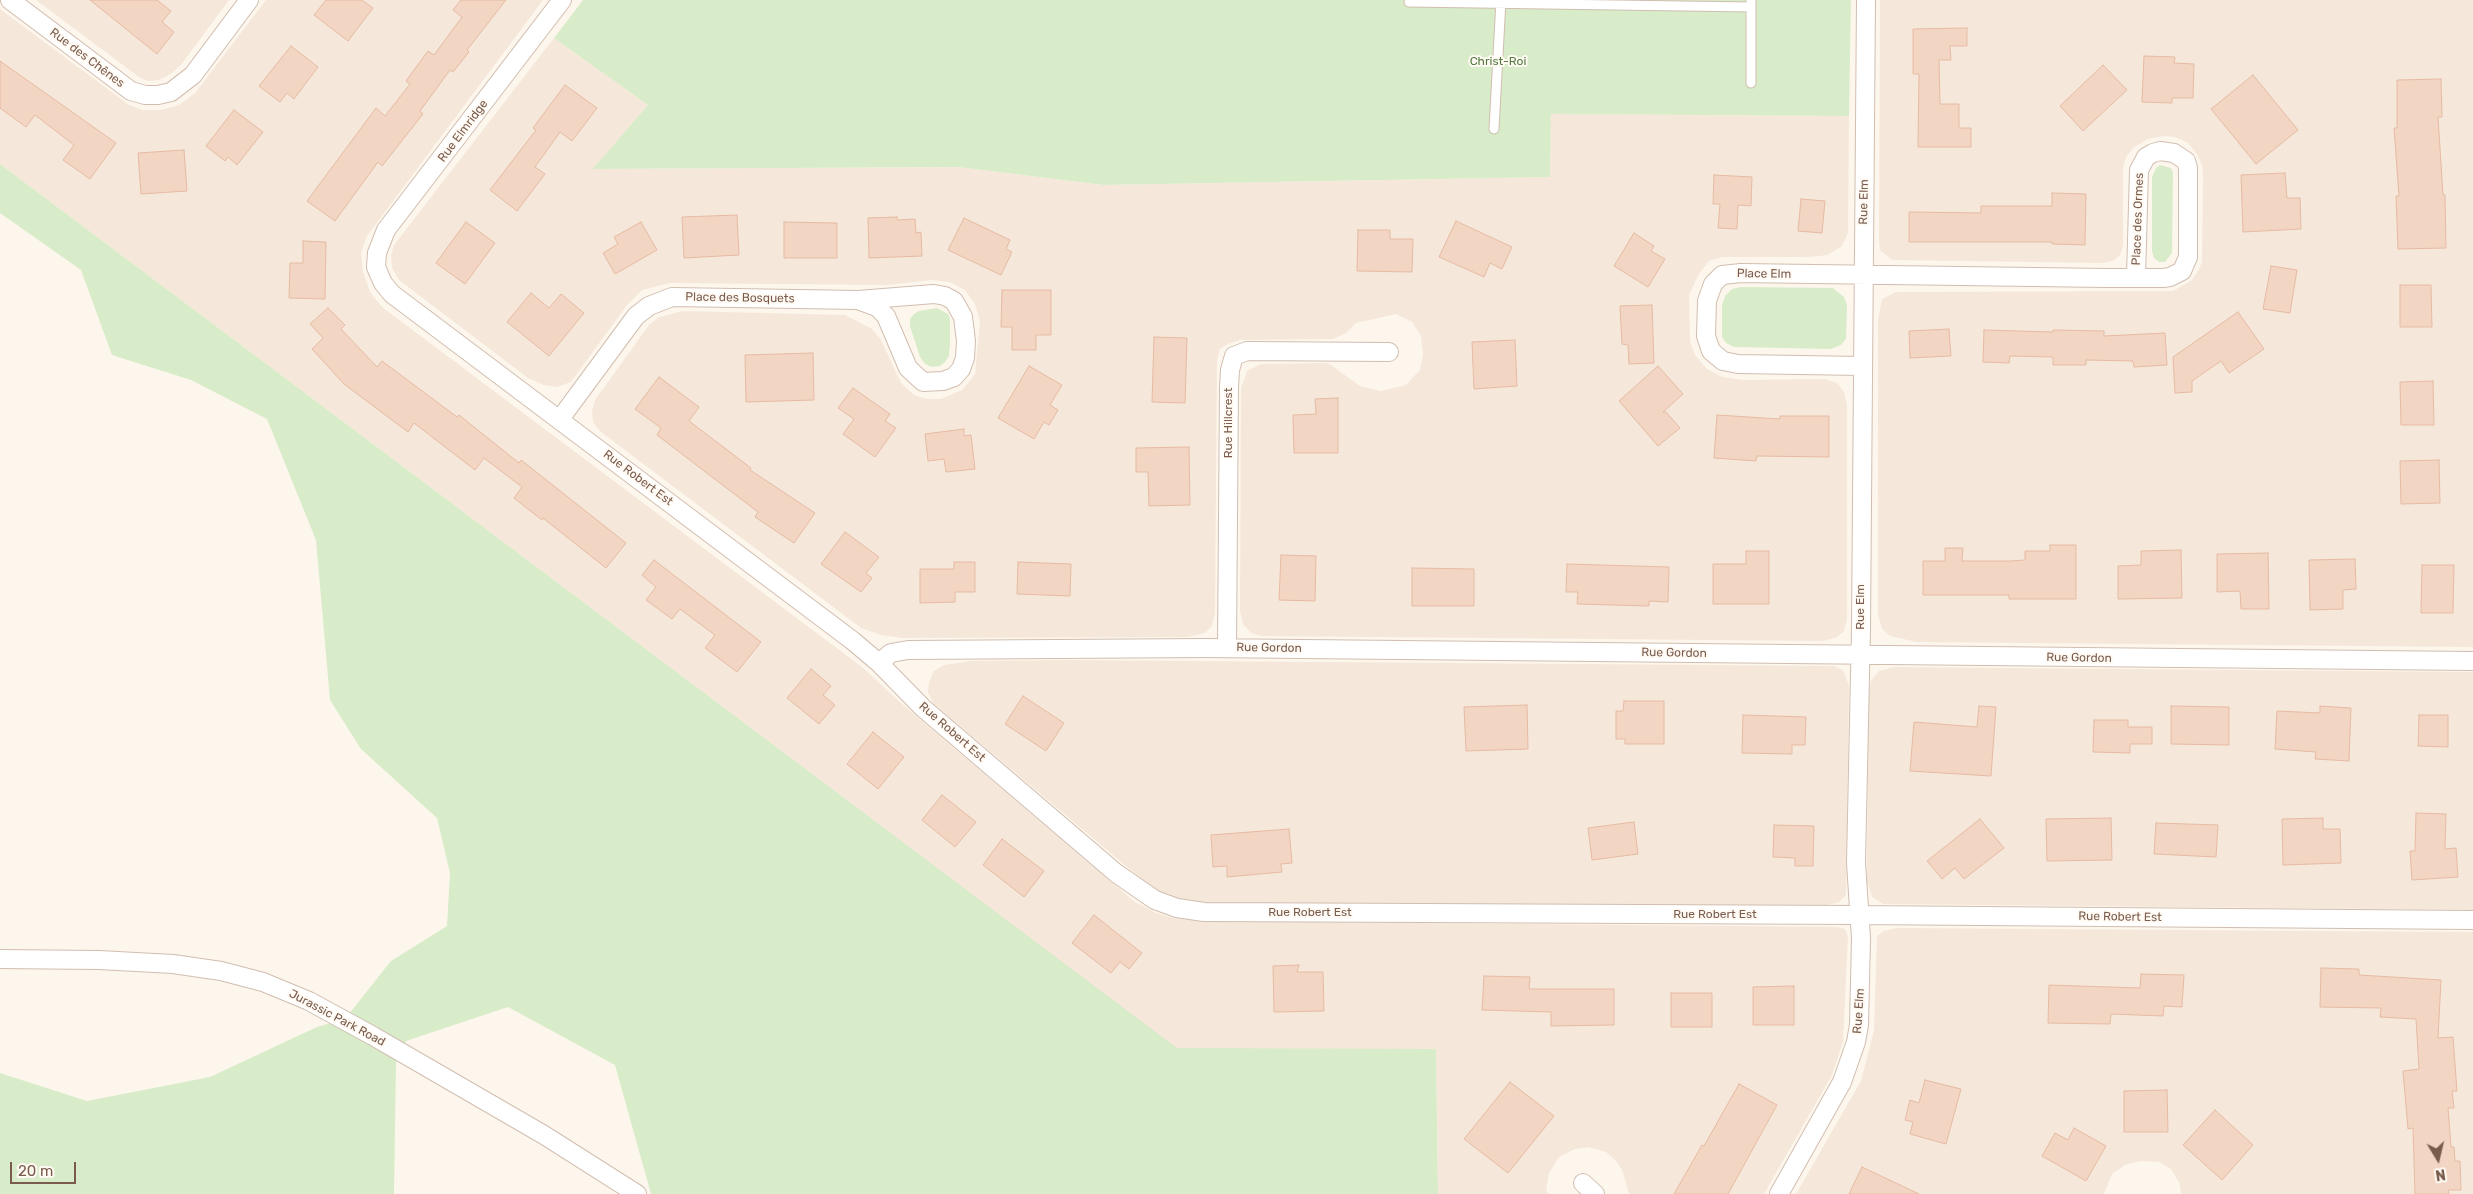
<!DOCTYPE html>
<meta charset="utf-8">
<style>
body{margin:0}
#map{position:relative;width:2473px;height:1194px;overflow:hidden;background:#fdf6ec;font-family:Rubik,sans-serif}
canvas{display:block}
.north{position:absolute;left:2413px;top:1134px;width:50px;height:50px;-webkit-text-stroke:4px #fffaf3;paint-order:stroke;rotate:171deg;font-size:14px;font-weight:700;line-height:20px;text-align:center;color:#7a5c4d}
.north::after{content:'';display:block;margin:auto;width:18px;height:22px;background:#7a5c4d;clip-path:polygon(50% 0,100% 100%,50% 72%,0 100%)}
.scale{position:absolute;left:10px;top:1162px;width:66px;height:22px;box-sizing:border-box;border:2px solid #7a5c4d;border-top:0;padding-left:6px;font-size:15px;line-height:18px;white-space:nowrap;color:#7a5c4d;-webkit-text-stroke:4px #fffaf3;paint-order:stroke}
</style>
<div id="map">
<canvas width="2473" height="1194"></canvas>
<div class="north">N</div>
<div class="scale">20 m</div>
</div>
<script>
const context = document.querySelector('canvas').getContext('2d');
context.lineJoin = 'round';
function paint(path, color) {
  context.fillStyle = color;
  context.fill(path, 'evenodd');
}
function shape(rows) {
  const path = new Path2D();
  for (const r of rows) {
    path.moveTo(r[0], r[1]);
    for (let i = 2; i < r.length; i += 2) path.lineTo(r[i], r[i + 1]);
  }
  return path;
}
function trace(path, color, width, dash) {
  context.strokeStyle = color;
  context.lineWidth = width;
  context.lineCap = dash ? 'butt' : 'round';
  context.setLineDash(dash || []);
  context.stroke(path);
}
function label(font, color, halo, rows, align = 'center') {
  context.font = font + ' Rubik,sans-serif';
  context.lineWidth = 4;
  context.setLineDash([]);
  context.textBaseline = 'middle';
  context.strokeStyle = halo;
  context.fillStyle = color;
  for (const [text, x, y, turn = 0] of rows) {
    context.save();
    context.translate(x, y);
    context.rotate((+turn || 0) * Math.PI / 180);
    context.textAlign = isNaN(turn) ? turn : align;
    if (halo) context.strokeText(text, 0, 0);
    context.fillText(text, 0, 0);
    context.restore();
  }
}
paint(shape([
 [36,0,229,0,181,65,171,74,159,80,148,81,139,77],
 [266,0,543,0,367,236,361,253,363,272,370,292,382,307,862,667,901,703,1135,902,1156,913,1174,918,1207,921,1837,927,1845,929,1848,937,1843,1042,1832,1075,1764,1194,1629,1194,1622,1170,1616,1161,1606,1152,1588,1147,1575,1149,1559,1157,1549,1173,1546,1189,1548,1194,1438,1194,1436,1049,1177,1049,0,164,0,9,129,105,143,110,161,110,179,105,195,93],
 [1880,0,2473,0,2473,647,1916,642,1890,636,1882,629,1878,616,1878,320,1882,299,1896,292,2173,291,2192,280,2198,271,2202,262,2203,176,2202,165,2197,154,2188,143,2175,137,2164,136,2148,139,2134,147,2126,157,2123,168,2123,247,2120,255,2113,261,2102,263,1892,260,1880,250,1879,240],
 [554,38,648,105,594,169,958,167,1103,185,1550,177,1551,114,1849,116,1848,233,1842,246,1828,255,1809,257,1722,257,1709,261,1699,274,1689,295,1690,341,1695,355,1707,369,1723,377,1742,380,1825,379,1837,383,1844,392,1847,406,1847,618,1844,631,1837,637,1824,641,1261,636,1251,633,1243,624,1240,611,1241,389,1247,371,1261,364,1328,363,1360,386,1381,391,1406,385,1420,370,1423,354,1421,336,1412,322,1396,314,1356,323,1346,333,1333,339,1240,340,1228,344,1220,349,1217,360,1215,613,1212,626,1205,633,1188,637,902,638,881,635,861,628,601,432,593,422,592,411,595,400,649,325,659,317,683,311,845,315,872,329,881,340,901,383,914,395,927,399,941,399,962,390,975,374,980,321,975,304,965,290,950,282,932,280,887,285,670,283,642,290,627,305,571,382,557,387,544,385,528,378,399,280,392,268,391,255,394,245],
 [1068,660,1834,666,1843,670,1849,686,1846,895,1839,902,1828,905,1226,905,1196,904,1177,899,1152,888,948,716,934,704,928,693,929,682,934,671,944,665,972,661],
 [1894,667,2473,672,2473,910,1883,904,1872,897,1867,881,1868,698,1871,681,1879,671],
 [1896,928,2473,932,2473,1194,2181,1194,2180,1184,2171,1169,2159,1162,2141,1161,2125,1165,2112,1174,2104,1194,1796,1194,1861,1081,1874,1031,1877,936,1884,931]
]), '#f5e8da');
paint(shape([
 [583,0,1851,0,1849,116,1551,114,1550,177,1103,185,958,167,593,169,648,105,554,38],
 [0,164,1177,1048,1436,1049,1438,1194,651,1194,615,1065,508,1007,406,1041,396,1062,394,1194,0,1194,0,1073,87,1101,210,1077,317,1027,345,1019,391,961,447,926,450,873,437,818,361,749,330,700,316,540,267,419,191,380,112,355,81,270,0,213],
 [2160,165,2171,168,2173,173,2172,253,2165,262,2159,262,2154,258,2152,251,2152,177,2156,168],
 [1741,287,1833,288,1844,297,1847,305,1846,339,1841,345,1831,349,1734,347,1726,343,1722,337,1722,305,1725,296,1732,289],
 [937,308,948,314,950,319,950,344,949,356,945,362,940,366,932,367,925,364,920,357,910,326,910,319,914,314,919,311]
]), '#d8ecc9');
const building = shape([
 [90,0,157,0,171,11,162,22,174,32,157,54,90,0],
 [326,0,362,0,373,8,348,41,314,15,326,0],
 [461,0,506,0,467,50,469,52,453,72,450,70,420,111,423,114,382,166,378,162,335,221,307,201,376,108,385,116,410,84,406,81,428,51,434,55,462,17,453,10,461,0],
 [1967,28,1967,46,1950,46,1951,60,1939,60,1940,104,1959,104,1959,128,1971,128,1971,147,1918,147,1919,74,1913,74,1913,29,1967,28],
 [291,46,318,67,294,99,287,93,280,102,259,86,291,46],
 [2144,56,2175,57,2174,63,2194,64,2193,98,2172,98,2172,103,2142,102,2144,56],
 [0,61,116,143,90,179,63,160,74,145,35,115,26,127,0,108,0,61],
 [2103,65,2127,90,2083,131,2060,106,2103,65],
 [2253,75,2298,130,2256,164,2211,109,2253,75],
 [2441,79,2442,117,2438,117,2443,195,2445,195,2446,248,2398,249,2396,196,2399,196,2394,128,2397,128,2397,80,2441,79],
 [565,85,597,108,572,141,560,132,535,167,545,174,517,211,490,190,536,130,533,128,565,85],
 [234,110,263,132,237,165,228,157,225,161,206,146,234,110],
 [184,150,187,191,141,194,138,153,184,150],
 [2285,173,2287,198,2300,198,2301,229,2243,232,2241,175,2285,173],
 [1714,175,1752,177,1751,206,1738,205,1737,229,1718,228,1720,204,1713,204,1714,175],
 [2052,193,2086,194,2085,245,2052,244,2052,242,1909,242,1909,212,1981,213,1981,206,2052,206,2052,193],
 [1801,199,1825,201,1822,233,1798,231,1801,199],
 [737,215,739,255,684,258,682,217,737,215],
 [897,217,897,220,915,219,916,233,921,232,922,256,869,258,868,218,897,217],
 [964,218,1010,240,1006,249,1012,252,1001,275,948,250,964,218],
 [1456,221,1512,247,1502,269,1490,263,1484,277,1439,257,1456,221],
 [466,222,495,243,465,284,436,263,466,222],
 [641,222,657,250,615,274,603,253,618,244,614,237,641,222],
 [784,222,837,223,837,258,784,258,784,222],
 [1358,230,1390,230,1390,239,1413,239,1412,272,1357,271,1358,230],
 [1634,233,1654,246,1651,251,1665,259,1648,287,1614,266,1634,233],
 [303,241,326,242,325,299,289,298,290,263,303,263,303,241],
 [2271,266,2297,270,2290,313,2263,309,2271,266],
 [2400,285,2431,285,2432,327,2400,327,2400,285],
 [1002,290,1051,290,1051,335,1036,335,1036,350,1012,350,1012,327,1001,327,1002,290],
 [531,293,549,308,561,294,584,313,549,356,507,322,531,293],
 [1652,305,1654,363,1629,364,1628,345,1622,344,1620,306,1652,305],
 [328,308,345,325,341,329,377,367,382,361,457,417,459,415,519,463,521,460,626,543,606,568,543,518,542,520,514,498,522,487,484,458,475,470,414,423,408,432,344,384,312,349,323,338,310,324,328,308],
 [2238,312,2264,349,2229,373,2221,361,2192,381,2192,392,2175,393,2173,357,2238,312],
 [1949,329,1951,356,1910,358,1909,331,1949,329],
 [1984,330,2053,332,2053,330,2104,331,2104,336,2165,333,2167,365,2134,367,2133,361,2086,360,2086,365,2053,365,2053,357,2010,356,2009,363,1983,362,1984,330],
 [1154,337,1187,338,1185,403,1152,402,1154,337],
 [1515,340,1517,386,1474,389,1472,342,1515,340],
 [813,353,814,400,746,402,745,355,813,353],
 [1029,366,1062,385,1050,405,1058,410,1049,425,1044,422,1034,439,998,418,1029,366],
 [1658,366,1683,394,1663,412,1666,412,1680,428,1658,446,1619,401,1658,366],
 [659,377,699,407,689,421,751,468,750,470,815,513,794,543,755,517,758,512,657,435,661,428,635,409,659,377],
 [2433,381,2434,425,2401,425,2400,382,2433,381],
 [853,388,890,414,885,421,896,428,875,457,843,434,854,419,838,408,853,388],
 [1338,398,1338,453,1294,453,1293,415,1316,414,1315,399,1338,398],
 [1717,415,1780,419,1780,416,1829,416,1829,457,1757,456,1756,461,1714,458,1717,415],
 [964,429,964,436,971,435,975,469,946,472,944,459,928,461,925,434,964,429],
 [1189,447,1190,505,1149,506,1148,472,1136,472,1136,448,1189,447],
 [2439,460,2440,503,2401,504,2400,461,2439,460],
 [845,532,879,557,866,573,872,578,861,592,821,564,845,532],
 [2050,545,2076,545,2076,599,2009,599,2009,595,1923,595,1923,561,1945,561,1945,548,1963,548,1962,561,2010,561,2025,560,2025,551,2050,551,2050,545],
 [2181,550,2182,598,2118,599,2118,566,2141,565,2141,551,2181,550],
 [1746,551,1769,551,1769,604,1713,604,1713,564,1746,564,1746,551],
 [2268,553,2269,609,2241,609,2240,591,2217,592,2217,554,2268,553],
 [1281,555,1316,556,1315,601,1279,600,1281,555],
 [2355,559,2356,589,2343,590,2343,609,2310,610,2309,560,2355,559],
 [654,560,761,642,737,672,705,648,715,635,680,609,672,619,646,600,656,587,642,575,654,560],
 [954,562,975,562,975,592,955,592,955,602,920,603,920,569,954,569,954,562],
 [1018,562,1071,564,1070,596,1017,594,1018,562],
 [1567,564,1669,567,1668,602,1649,601,1649,606,1577,604,1578,592,1566,592,1567,564],
 [2422,565,2454,565,2453,613,2421,613,2422,565],
 [1412,568,1474,569,1474,606,1412,606,1412,568],
 [811,669,831,686,823,695,835,705,819,724,787,698,811,669],
 [1023,696,1064,723,1046,751,1005,724,1023,696],
 [1624,701,1664,701,1664,744,1625,744,1625,739,1616,739,1616,711,1623,711,1624,701],
 [1527,705,1528,749,1466,751,1464,707,1527,705],
 [1979,706,1996,707,1991,776,1910,771,1914,722,1977,727,1979,706],
 [2171,706,2229,707,2229,745,2171,744,2171,706],
 [2320,706,2351,708,2349,761,2315,759,2316,752,2275,749,2277,711,2320,713,2320,706],
 [1743,715,1806,717,1805,745,1792,745,1792,754,1742,753,1743,715],
 [2419,715,2448,715,2448,747,2418,746,2419,715],
 [2094,720,2128,720,2128,727,2152,727,2152,744,2130,744,2130,753,2093,752,2094,720],
 [873,732,904,757,878,789,847,764,873,732],
 [942,795,976,822,955,847,922,820,942,795],
 [2416,813,2446,814,2445,849,2456,848,2458,877,2412,880,2410,851,2415,851,2416,813],
 [2111,818,2112,860,2047,861,2046,819,2111,818],
 [2323,818,2323,829,2340,829,2341,863,2283,865,2282,819,2323,818],
 [1980,819,2004,848,1964,879,1955,868,1942,879,1927,861,1980,819],
 [1634,822,1638,854,1592,860,1588,828,1634,822],
 [2156,823,2218,825,2216,857,2154,854,2156,823],
 [1774,825,1814,826,1813,866,1795,866,1795,858,1773,857,1774,825],
 [1289,829,1292,863,1281,864,1282,872,1227,877,1227,866,1213,867,1211,835,1289,829],
 [1002,839,1044,871,1024,897,983,865,1002,839],
 [1094,915,1142,953,1129,969,1120,962,1111,973,1072,943,1094,915],
 [1299,965,1297,972,1323,972,1324,1011,1274,1012,1273,966,1299,965],
 [2321,968,2359,969,2359,975,2441,980,2438,1038,2453,1037,2457,1091,2452,1091,2454,1108,2448,1108,2451,1147,2454,1147,2455,1161,2460,1161,2461,1190,2448,1190,2449,1194,2415,1194,2413,1128,2408,1129,2403,1071,2419,1069,2416,1019,2380,1017,2381,1008,2320,1007,2321,968],
 [2141,974,2184,975,2182,1007,2164,1006,2163,1016,2111,1014,2110,1024,2048,1023,2049,985,2140,988,2141,974],
 [1484,976,1530,977,1529,989,1614,989,1614,1025,1551,1026,1551,1012,1482,1010,1484,976],
 [1794,986,1794,1025,1753,1025,1753,987,1794,986],
 [1671,993,1712,993,1712,1027,1671,1027,1671,993],
 [1925,1080,1961,1089,1946,1144,1910,1134,1913,1122,1905,1120,1910,1100,1919,1103,1925,1080],
 [1510,1082,1554,1116,1508,1173,1464,1139,1510,1082],
 [1739,1084,1777,1105,1728,1194,1674,1194,1702,1145,1704,1146,1739,1084],
 [2167,1090,2168,1132,2124,1132,2124,1091,2167,1090],
 [2215,1110,2253,1145,2222,1180,2183,1145,2215,1110],
 [2074,1128,2106,1146,2086,1181,2042,1156,2055,1133,2068,1140,2074,1128],
 [1862,1167,1919,1194,1849,1194,1862,1167]
]);
paint(building, '#f3d5c3');
trace(building, '#e6bba3', 1);
const service = shape([
 [1751,0,1751,83],
 [1409,2,1751,7],
 [1494,129,1501,0]
]);
const minor = shape([
 [10,0,131,91,145,95,158,95,171,92,193,75,249,0],
 [562,0,386,230,377,253,376,267,383,283,392,294,853,641,879,663,923,708,1116,873,1155,900,1177,908,1204,912,1859,915,2473,920],
 [1862,366,1738,364,1723,361,1711,351,1706,336,1707,301,1713,284,1722,275,1741,273,2107,278,2163,278,2170,277,2182,271,2188,257,2188,168,2186,161,2174,153,2160,151,2153,153,2146,157,2139,170,2136,277],
 [560,419,636,316,649,306,672,297,858,300,934,294,945,296,954,301,963,317,966,341,965,358,961,369,954,377,943,381,923,382,908,368,886,316,877,307,858,300],
 [1227,648,1229,387,1230,370,1234,356,1247,351,1389,352],
 [879,663,891,653,908,650,1205,648,2473,661],
 [0,959,99,960,173,964,221,971,263,982,309,1001,373,1036,544,1135,637,1194],
 [1583,1183,1595,1194],
 [1779,1194,1842,1082,1856,1042,1859,1025,1861,938,1856,863,1861,628,1866,0]
]);
trace(service, '#d1beb0', 11);
trace(minor, '#d1beb0', 20);
trace(service, '#fff', 9);
trace(minor, '#fff', 18);
label('12px', '#7a5c4d', '#fffaf3', [
 ["Rue des Chênes",87,58,37],
 ["Rue Elmridge",463,131,-53],
 ["Rue Elm",1864,202,-89],
 ["Place des Ormes",2138,219,-88],
 ["Place Elm",1764,274,1],
 ["Place des Bosquets",740,298,1],
 ["Rue Hillcrest",1229,423,-90],
 ["Rue Robert Est",638,478,37],
 ["Rue Elm",1861,607,-90],
 ["Rue Gordon",1269,648,1],
 ["Rue Gordon",1674,653,1],
 ["Rue Gordon",2079,658,1],
 ["Rue Robert Est",952,732,41],
 ["Rue Robert Est",1310,913],
 ["Rue Robert Est",1715,915],
 ["Rue Robert Est",2120,917,1],
 ["Rue Elm",1859,1011,-86],
 ["Jurassic Park Road",337,1018,28]
]);
label('12px', '#537a41', '#fffaf3', [
 ["Christ-Roi",1498,62]
]);
</script>
